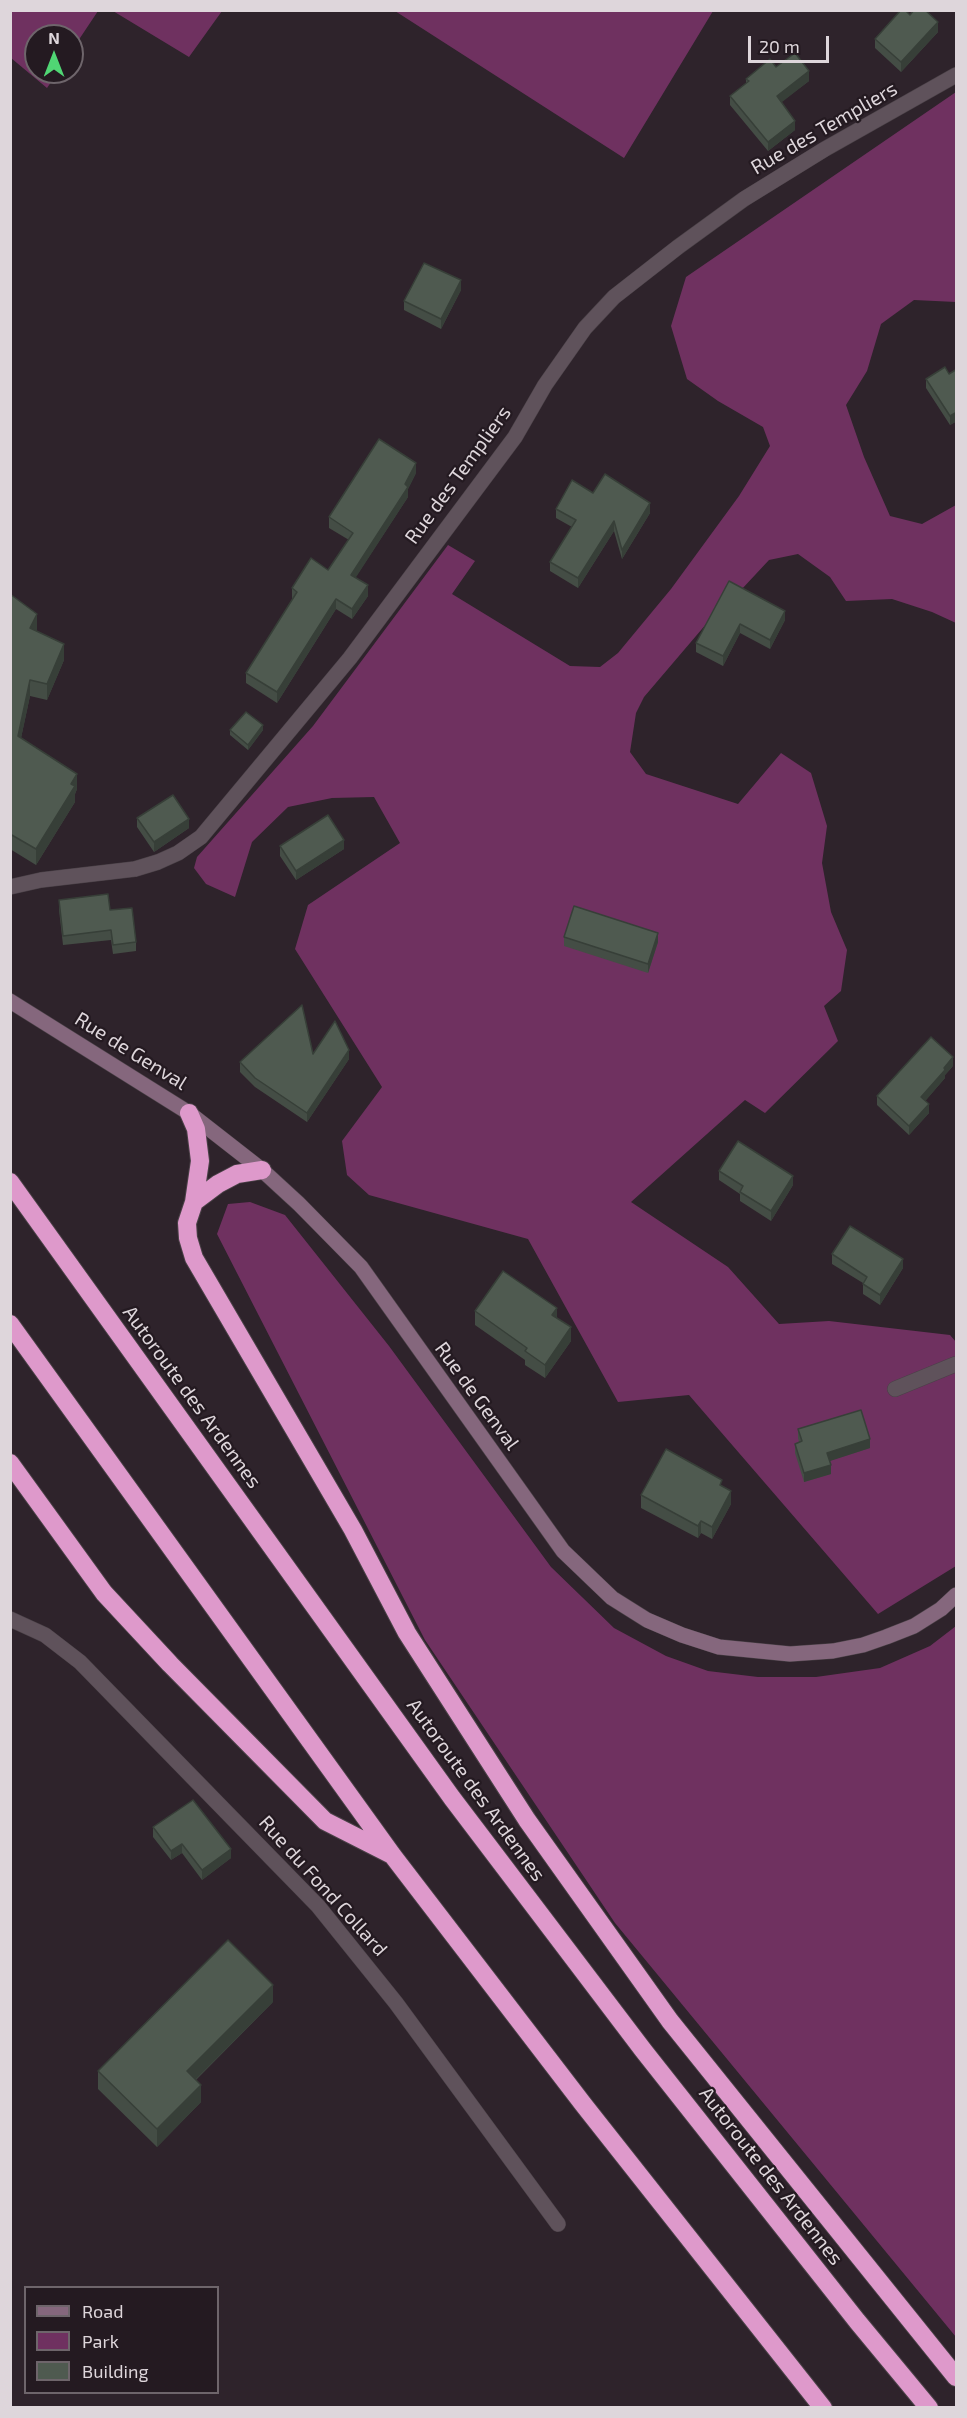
<!DOCTYPE html>
<style>
body{margin:0}
#map{position:relative;width:967px;height:2418px;overflow:hidden;background:#2e232b;font-family:"Exo 2",sans-serif}
canvas{display:block}
.frame{position:absolute;inset:0;border:12px solid #ded6db;pointer-events:none}
.legend{position:absolute;left:24px;top:2286px;width:195px;height:108px;box-sizing:border-box;background:#241a21;border:2px solid #6e656b;margin:0;padding:8px 10px;list-style:none;font-size:18px;color:#ded6db}
.legend li{display:flex;align-items:center;gap:12px;height:30px}
.legend b{width:30px;border:2px solid #6e656b}
.north{position:absolute;left:24px;top:24px;width:60px;height:60px;box-sizing:border-box;background:#241a21;border:2px solid #6e656b;border-radius:50%;rotate:0deg;font-size:16px;font-weight:700;line-height:24px;text-align:center;color:#ded6db}
.north::after{content:'';display:block;margin:auto;width:21px;height:27px;background:#50d674;clip-path:polygon(50% 0,100% 100%,50% 72%,0 100%)}
.scale{position:absolute;left:748px;top:36px;width:81px;height:27px;box-sizing:border-box;border:3px solid #ded6db;border-top:0;padding-left:8px;font-size:18px;line-height:21px;white-space:nowrap;color:#ded6db;-webkit-text-stroke:4px #241a21;paint-order:stroke}
</style>
<div id="map">
<canvas width="967" height="2418"></canvas>
<div class="frame"></div>
<ul class="legend">
<li><b style="height:8px;background:#85677d"></b>Road</li>
<li><b style="height:16px;background:#6f3160"></b>Park</li>
<li><b style="height:16px;background:#4f5a50"></b>Building</li>
</ul>
<div class="north">N</div>
<div class="scale">20 m</div>
</div>
<script>
const context = document.querySelector('canvas').getContext('2d');
context.lineJoin = 'round';
function paint(path, color) {
  context.fillStyle = color;
  context.fill(path, 'evenodd');
}
function shape(rows) {
  const path = new Path2D();
  for (const r of rows) {
    path.moveTo(r[0], r[1]);
    for (let i = 2; i < r.length; i += 2) path.lineTo(r[i], r[i + 1]);
  }
  return path;
}
function trace(path, color, width, dash) {
  context.strokeStyle = color;
  context.lineWidth = width;
  context.lineCap = dash ? 'butt' : 'round';
  context.setLineDash(dash || []);
  context.stroke(path);
}
function label(font, color, halo, rows, align = 'center') {
  context.font = font + ' "Exo 2",sans-serif';
  context.lineWidth = 4.5;
  context.setLineDash([]);
  context.textBaseline = 'middle';
  context.strokeStyle = halo;
  context.fillStyle = color;
  for (const [text, x, y, turn = 0] of rows) {
    context.save();
    context.translate(x, y);
    context.rotate((+turn || 0) * Math.PI / 180);
    context.textAlign = isNaN(turn) ? turn : align;
    if (halo) context.strokeText(text, 0, 0);
    context.fillText(text, 0, 0);
    context.restore();
  }
}
paint(shape([
 [10,11,11,10,98,11,72,50,72,36,36,36,36,72,58,72,47,88,11,58],
 [113,11,222,11,189,57],
 [395,11,713,11,624,158],
 [956,92,956,302,914,300,881,324,867,371,846,405,864,457,890,516,922,524,956,505,956,623,932,612,892,599,846,601,830,577,798,554,769,560,741,590,713,616,644,697,636,713,630,752,646,774,738,804,781,753,811,773,827,826,822,863,831,912,847,950,841,991,824,1006,838,1041,765,1113,745,1100,631,1202,728,1267,779,1324,829,1321,950,1335,956,1342,956,1566,878,1614,689,1395,618,1402,528,1239,369,1195,347,1175,342,1141,382,1087,295,949,308,905,400,843,374,797,332,798,288,807,252,842,235,897,206,884,194,868,197,857,313,726,448,545,475,561,452,594,570,666,600,667,618,653,671,589,739,496,770,446,763,427,718,401,687,379,671,326,686,277],
 [250,1202,285,1215,389,1346,551,1567,614,1628,666,1656,708,1671,758,1677,816,1677,880,1668,930,1646,956,1626,956,2337,615,1923,425,1640,217,1234,228,1204]
]), '#6f3160');
const street = shape([
 [10,887,41,880,135,869,158,862,178,853,201,837,350,658,515,437,545,385,585,328,614,297,678,247,744,199,825,149,956,75],
 [895,1389,956,1364],
 [10,1619,45,1635,80,1662,318,1906,396,2003,558,2224]
]);
const secondary = shape([
 [10,1001,189,1113,262,1170,299,1204,361,1267,563,1551,612,1598,647,1620,682,1635,719,1647,790,1654,833,1651,863,1645,886,1637,914,1626,941,1609,956,1595]
]);
const highway = shape([
 [189,1113,196,1129,200,1161,194,1202,187,1223,188,1238,194,1258,353,1530,407,1633,527,1820,670,2021,956,2377],
 [10,1182,452,1798,643,2050,857,2321,929,2408],
 [194,1202,218,1184,237,1174,262,1170],
 [10,1324,393,1856,583,2104,823,2408],
 [10,1463,104,1593,170,1664,325,1821,390,1854]
]);
trace(street, '#4a4147', 16);
trace(secondary, '#4a4147', 16);
trace(highway, '#4a4147', 20);
trace(street, '#5f525b', 15);
trace(secondary, '#85677d', 15);
trace(highway, '#de99cb', 18);
paint(shape([
 [910,15,938,32,901,72,875,48,875,39],
 [776,67,809,81,781,102,795,130,768,151,730,105,730,96,746,83,746,79],
 [461,290,441,329,404,310,404,301],
 [957,369,957,421,950,425,926,388,926,379,949,374],
 [416,473,408,489,408,497,355,578,368,596,352,619,336,609,277,703,246,683,246,673,293,599,292,599,292,588,328,570,349,540,329,528,329,517],
 [593,493,650,513,622,559,614,531,578,588,550,571,550,562,572,527,556,518,556,509],
 [729,581,785,620,770,649,740,633,723,666,696,652,696,643],
 [10,594,37,630,36,631,64,660,47,700,30,696,21,738,77,789,75,794,75,802,36,865,10,849],
 [230,730,263,730,248,750,230,735],
 [137,818,189,828,154,852,137,827],
 [280,846,344,849,296,880,280,856],
 [59,900,110,910,136,942,136,951,113,954,111,940,63,945,59,910],
 [564,937,658,942,648,973,564,946],
 [313,1054,349,1059,307,1122,255,1087,240,1072,240,1062],
 [953,1066,945,1075,945,1078,925,1101,929,1113,909,1135,877,1105,877,1096],
 [719,1171,793,1185,771,1221,740,1201,740,1194,719,1180],
 [832,1254,903,1268,880,1305,863,1294,863,1283,832,1264],
 [475,1311,557,1318,571,1341,545,1378,525,1365,525,1360,475,1325],
 [798,1429,870,1448,829,1461,831,1474,804,1482,795,1453,795,1444,799,1442,798,1438],
 [722,1487,731,1504,712,1539,701,1533,698,1538,641,1508,641,1495],
 [153,1827,231,1858,202,1880,182,1853,171,1860,153,1837],
 [273,2002,196,2080,201,2102,157,2147,98,2089,98,2071]
]), '#444d45');
paint(shape([
 [938,22,938,32,901,72,901,62],
 [809,71,809,81,777,106,777,96],
 [795,121,795,130,768,151,768,142],
 [461,280,461,290,441,329,441,319],
 [957,412,957,421,950,425,950,416],
 [416,463,416,473,408,489,408,497,351,585,351,575,405,484],
 [650,503,650,513,622,559,622,550],
 [614,521,614,531,578,588,578,578],
 [368,585,368,596,352,619,352,609],
 [336,599,336,609,277,703,277,692],
 [785,611,785,620,770,649,770,640],
 [37,614,37,630,30,644,30,628],
 [740,624,740,633,723,666,723,656],
 [64,644,64,660,47,700,47,684],
 [30,680,30,696,18,752,18,736],
 [263,725,263,730,248,750,248,745],
 [77,774,77,789,75,794,75,802,36,865,36,849],
 [189,819,189,828,154,852,154,842],
 [344,840,344,849,296,880,296,871],
 [658,933,658,942,648,973,648,964],
 [349,1050,349,1059,307,1122,307,1113],
 [953,1057,953,1066,945,1075,945,1078,921,1106,921,1097],
 [929,1104,929,1113,909,1135,909,1126],
 [793,1176,793,1185,771,1221,771,1211],
 [903,1259,903,1268,880,1305,880,1295],
 [557,1308,557,1322,552,1315],
 [571,1327,571,1341,545,1378,545,1365],
 [870,1439,870,1448,827,1462,827,1453],
 [831,1465,831,1474,804,1482,804,1473],
 [731,1491,731,1504,712,1539,712,1527],
 [701,1521,701,1533,698,1538,698,1526],
 [182,1844,182,1853,171,1860,171,1851],
 [231,1849,231,1858,202,1880,202,1870],
 [273,1985,273,2002,187,2088,187,2071],
 [201,2085,201,2102,157,2147,157,2129]
]), '#373f38');
const building = shape([
 [901,10,905,10,910,15,914,10,925,10,938,22,901,62,875,39,901,10],
 [795,53,809,71,777,96,795,121,768,142,730,96,749,81,746,79,770,59,776,67,795,53],
 [424,263,461,280,441,319,404,301,424,263],
 [945,367,949,374,957,369,957,412,950,416,926,379,945,367],
 [379,439,416,463,405,484,408,487,351,575,368,585,352,609,336,599,277,692,246,673,297,592,292,588,311,558,328,570,353,533,329,517,379,439],
 [605,474,650,503,622,550,614,521,578,578,550,562,576,520,556,509,572,480,593,493,605,474],
 [729,581,785,611,770,640,740,624,723,656,696,643,729,581],
 [10,594,37,614,30,628,64,644,47,684,30,680,18,736,77,774,71,784,75,786,36,849,10,834,10,594],
 [246,712,263,725,248,745,230,730,246,712],
 [173,795,189,819,154,842,137,818,173,795],
 [328,815,344,840,296,871,280,846,328,815],
 [108,894,110,910,132,908,136,942,113,945,111,930,63,936,59,900,108,894],
 [574,906,658,933,648,964,564,937,574,906],
 [302,1005,313,1054,335,1021,349,1050,307,1113,255,1078,240,1062,302,1005],
 [931,1037,953,1057,944,1068,945,1070,921,1097,929,1104,909,1126,877,1096,931,1037],
 [738,1141,793,1176,771,1211,740,1192,743,1186,719,1171,738,1141],
 [850,1226,903,1259,880,1295,863,1284,867,1277,832,1254,850,1226],
 [503,1271,557,1308,552,1315,571,1327,545,1365,525,1351,527,1348,475,1311,503,1271],
 [861,1410,870,1439,827,1453,831,1465,804,1473,795,1444,802,1441,798,1429,861,1410],
 [666,1449,722,1480,720,1485,731,1491,712,1527,701,1521,698,1526,641,1495,666,1449],
 [193,1800,231,1849,202,1870,182,1844,171,1851,153,1827,193,1800],
 [228,1940,273,1985,187,2071,201,2085,157,2129,98,2071,228,1940]
]);
paint(building, '#4f5a50');
trace(building, '#373f38', 1.5);
label('20px', '#ded6db', '#241a21', [
 ["Rue des Templiers",824,128,-30],
 ["Rue des Templiers",458,475,-54],
 ["Rue de Genval",131,1051,32],
 ["Rue de Genval",477,1396,54],
 ["Autoroute des Ardennes",192,1397,54],
 ["Autoroute des Ardennes",476,1790,54],
 ["Rue du Fond Collard",323,1886,48],
 ["Autoroute des Ardennes",771,2176,52]
]);
</script>
